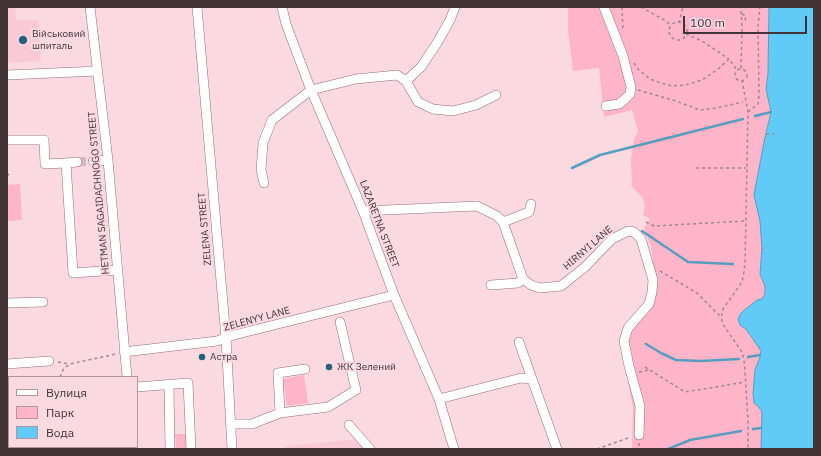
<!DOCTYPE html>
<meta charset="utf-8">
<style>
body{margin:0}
#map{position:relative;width:821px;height:456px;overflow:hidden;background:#fad9e1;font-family:"IBM Plex Sans",sans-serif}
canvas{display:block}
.frame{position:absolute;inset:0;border:8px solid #423337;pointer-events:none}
.legend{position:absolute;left:8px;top:376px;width:130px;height:72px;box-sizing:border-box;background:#fad9e1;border:1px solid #b0979d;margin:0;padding:5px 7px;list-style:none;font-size:12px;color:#423337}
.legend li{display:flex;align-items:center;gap:8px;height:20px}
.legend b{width:20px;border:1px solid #b0979d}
.scale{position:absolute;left:683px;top:16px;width:124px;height:18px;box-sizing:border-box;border:2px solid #423337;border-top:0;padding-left:5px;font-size:12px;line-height:14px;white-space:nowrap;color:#423337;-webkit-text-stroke:3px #fad9e1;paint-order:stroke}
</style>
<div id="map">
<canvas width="821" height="456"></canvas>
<div class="frame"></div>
<ul class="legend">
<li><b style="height:5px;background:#fff"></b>Вулиця</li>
<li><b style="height:11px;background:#feb4c9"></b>Парк</li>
<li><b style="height:11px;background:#61cbf8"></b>Вода</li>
</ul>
<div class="scale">100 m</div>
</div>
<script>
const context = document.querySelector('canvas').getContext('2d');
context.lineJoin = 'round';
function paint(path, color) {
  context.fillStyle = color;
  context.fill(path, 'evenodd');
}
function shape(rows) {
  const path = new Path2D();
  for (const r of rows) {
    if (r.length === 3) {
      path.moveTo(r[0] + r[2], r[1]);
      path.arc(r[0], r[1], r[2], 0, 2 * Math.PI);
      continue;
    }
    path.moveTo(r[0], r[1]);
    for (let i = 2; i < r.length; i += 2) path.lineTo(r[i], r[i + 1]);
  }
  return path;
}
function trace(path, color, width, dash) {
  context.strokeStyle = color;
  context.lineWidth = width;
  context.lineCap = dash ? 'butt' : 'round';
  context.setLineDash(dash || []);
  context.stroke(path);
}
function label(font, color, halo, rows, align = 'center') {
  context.font = font + ' "IBM Plex Sans",sans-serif';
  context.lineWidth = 4;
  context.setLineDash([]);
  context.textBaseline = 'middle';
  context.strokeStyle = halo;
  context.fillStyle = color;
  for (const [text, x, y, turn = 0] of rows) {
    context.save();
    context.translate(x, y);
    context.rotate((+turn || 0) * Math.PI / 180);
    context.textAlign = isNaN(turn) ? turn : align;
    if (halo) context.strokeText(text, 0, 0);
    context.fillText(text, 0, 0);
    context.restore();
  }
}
paint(shape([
 [7,7,15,7,16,20,38,20,41,61,7,63],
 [360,439,362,449,283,449,287,446]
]), '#fac9d6');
paint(shape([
 [568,7,769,7,768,74,766,89,771,112,764,142,761,204,762,248,760,274,765,286,765,294,762,299,757,300,753,304,738,321,746,329,761,351,760,357,755,371,753,394,754,403,758,406,762,412,764,449,632,449,633,407,621,348,621,333,629,320,645,302,653,262,651,247,644,228,650,219,643,215,645,205,642,197,632,187,631,159,634,139,638,131,632,110,604,117,599,68,573,71,568,30],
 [20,184,22,220,8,221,7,185],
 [304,375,308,403,287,406,283,379],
 [175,434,186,434,187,449,176,449]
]), '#feb4c9');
const water = shape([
 [769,7,814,7,814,449,761,449,762,412,758,406,754,403,753,394,755,370,760,357,761,351,746,329,740,325,738,319,741,313,757,300,762,299,765,294,765,286,760,274,762,248,760,221,754,195,764,142,771,112,766,89,768,74,769,7]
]);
paint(water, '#61cbf8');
trace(water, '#589dbe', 1);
trace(shape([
 [755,116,771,112],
 [572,168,600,155,743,119],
 [642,231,688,262,733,264],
 [646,344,661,353,676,360,701,361,739,359],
 [748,357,760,355],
 [753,429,761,428],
 [668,449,690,440,741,431]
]), '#589dbe', 2.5);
trace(shape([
 [77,162,93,161]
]), '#d5b8bf', 9, [9, 4.5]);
const minor = shape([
 [90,7,108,160,127,377],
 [197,7,226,338,232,449],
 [282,7,286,24,311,90,363,211,394,295,439,399,454,449],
 [604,7,623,56,631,87,630,94,625,99,619,104,606,106],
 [7,75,98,71],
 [406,81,418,102,433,109,453,111,476,105,496,95],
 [7,140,44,140,45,164,66,163,73,273,117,270],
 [93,161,108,160],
 [66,163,77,162],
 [264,183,261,170,263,143,272,120,311,90,356,79,397,75,406,81,421,67,437,43,450,20,455,7],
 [363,211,477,206,497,216,503,222,523,279,531,285,540,288,561,286,585,267,612,239,628,231,634,232,641,239,653,280,652,292,649,304,628,328,624,341,629,366,640,406,639,435],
 [503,222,529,212,531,204],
 [491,285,518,283,523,279],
 [7,303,43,302],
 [519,342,532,379],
 [124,352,217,341,234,335,394,295],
 [7,364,49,361],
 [169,385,170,449],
 [137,387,188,383,191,449],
 [439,399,521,378,532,379,557,449],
 [280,413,278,373,305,369],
 [231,424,252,424,280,413,328,407,356,390,340,322],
 [349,425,370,449],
 [40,447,40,449],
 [132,447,132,449]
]);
trace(minor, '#926e78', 10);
trace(shape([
 [622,7,623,31],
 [641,7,666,21,671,26],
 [742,14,746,16,745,20,742,22],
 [678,31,9],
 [679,23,683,7],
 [686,34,702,41,729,59],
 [634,63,638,69,650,79,661,83,672,86,685,85,702,80,717,70,729,59,737,70],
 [741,68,742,30,741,7],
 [741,75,6],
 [742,80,748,112,745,264,743,278,740,285,723,309,721,318,724,326,742,352,744,360,745,371,748,422,748,449],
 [638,90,676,101,700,110,716,108,743,102],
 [748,112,758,104,759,94,758,26,760,7],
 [766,134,774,134],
 [696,168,746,168],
 [7,176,9,174],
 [646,222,654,226,745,221],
 [762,248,763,249],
 [660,271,697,293,721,317],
 [759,348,760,347],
 [58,362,70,364],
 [645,367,685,392,745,382],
 [639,372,649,370],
 [60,377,64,368,70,364,116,354],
 [7,412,9,412],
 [639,443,639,449],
 [597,449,631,437]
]), '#a0878e', 1.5, [3, 3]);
trace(minor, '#fff', 9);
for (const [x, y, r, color] of [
 [23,40,5,"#26617a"],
 [202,357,4,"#26617a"],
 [329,367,4,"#26617a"]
]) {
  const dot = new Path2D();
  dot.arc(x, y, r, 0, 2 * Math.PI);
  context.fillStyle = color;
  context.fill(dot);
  trace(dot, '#fad9e1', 1.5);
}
label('10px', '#423337', '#fad9e1', [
 ["Військовий",32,34],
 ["шпиталь",32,46],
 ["Астра",210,357],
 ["ЖК Зелений",337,367]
], 'left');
label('10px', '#423337', '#fad9e1', [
 ["HETMAN SAGAIDACHNOGO STREET",99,193,-95],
 ["LAZARETNA STREET",379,224,69],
 ["ZELENA STREET",205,229,-95],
 ["HIRNYI LANE",588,248,-41],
 ["ZELENYY LANE",257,319,-15]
]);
</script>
